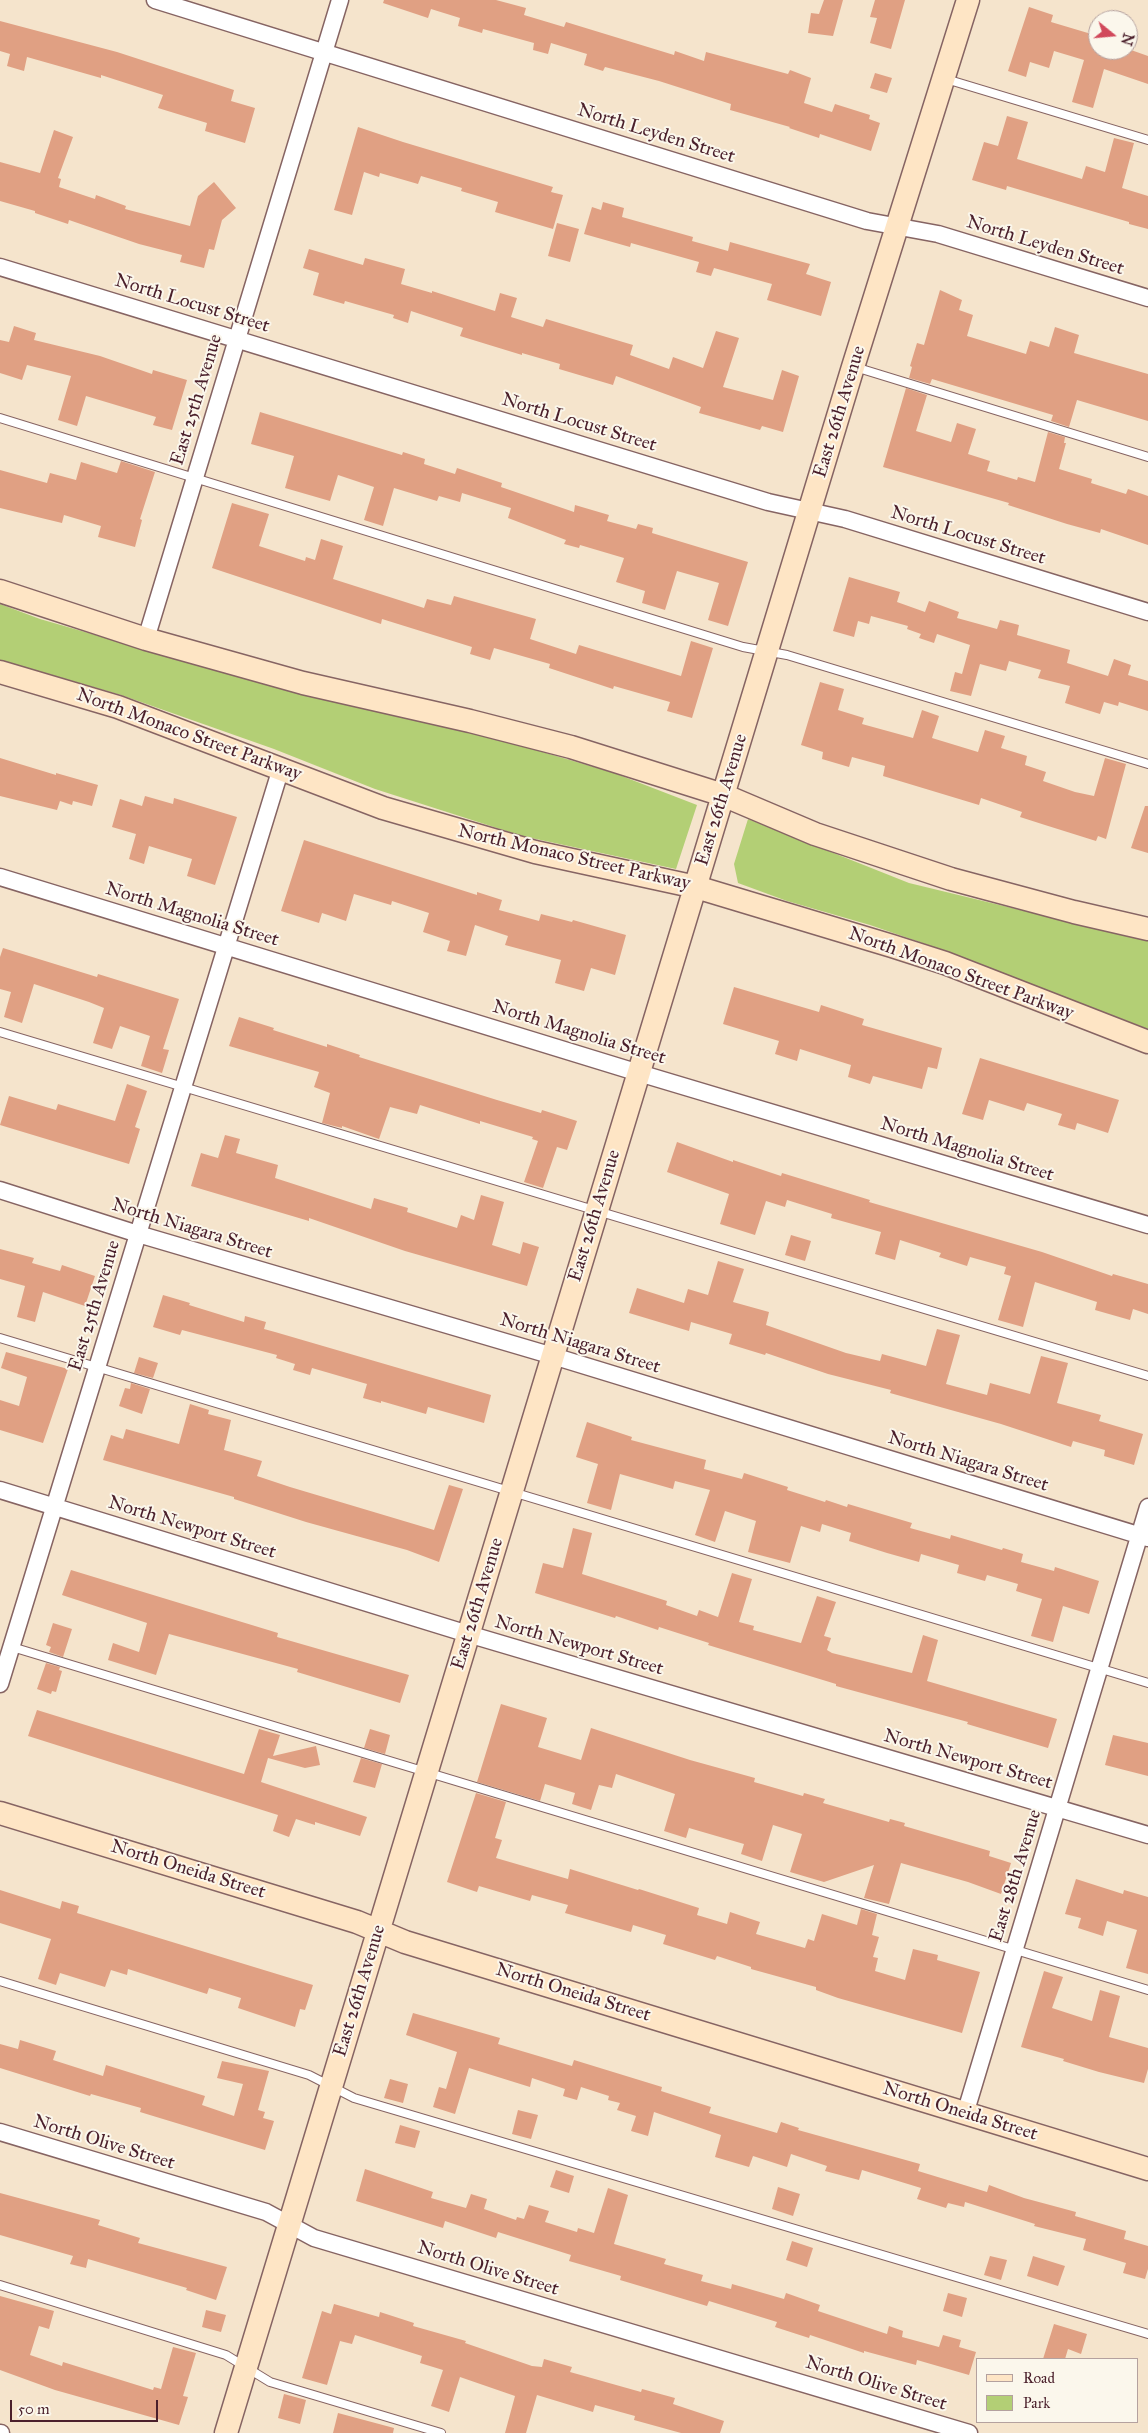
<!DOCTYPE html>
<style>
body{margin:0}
#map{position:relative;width:1148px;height:2433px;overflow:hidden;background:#f5e4cc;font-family:"IM FELL Great Primer",serif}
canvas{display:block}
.legend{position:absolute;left:976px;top:2358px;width:162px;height:65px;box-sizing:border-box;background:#fbf7ec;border:1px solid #b4a19f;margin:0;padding:6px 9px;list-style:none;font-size:15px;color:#4a1f2b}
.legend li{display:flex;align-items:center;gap:10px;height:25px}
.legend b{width:25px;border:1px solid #b4a19f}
.north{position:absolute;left:1088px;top:10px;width:50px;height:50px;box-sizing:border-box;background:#fbf7ec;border:1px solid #b4a19f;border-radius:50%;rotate:107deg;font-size:14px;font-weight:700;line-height:20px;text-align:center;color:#4a1f2b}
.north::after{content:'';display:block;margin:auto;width:18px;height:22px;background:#d1495b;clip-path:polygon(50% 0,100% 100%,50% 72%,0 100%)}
.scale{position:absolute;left:10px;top:2400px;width:148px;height:22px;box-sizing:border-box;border:2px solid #4a1f2b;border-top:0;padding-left:6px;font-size:15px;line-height:18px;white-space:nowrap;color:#4a1f2b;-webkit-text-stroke:4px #fbf7ec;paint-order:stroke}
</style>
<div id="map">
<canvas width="1148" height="2433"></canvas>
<ul class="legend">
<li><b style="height:6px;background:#fee5c5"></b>Road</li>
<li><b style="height:14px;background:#b3cf75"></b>Park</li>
</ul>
<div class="north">N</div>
<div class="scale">50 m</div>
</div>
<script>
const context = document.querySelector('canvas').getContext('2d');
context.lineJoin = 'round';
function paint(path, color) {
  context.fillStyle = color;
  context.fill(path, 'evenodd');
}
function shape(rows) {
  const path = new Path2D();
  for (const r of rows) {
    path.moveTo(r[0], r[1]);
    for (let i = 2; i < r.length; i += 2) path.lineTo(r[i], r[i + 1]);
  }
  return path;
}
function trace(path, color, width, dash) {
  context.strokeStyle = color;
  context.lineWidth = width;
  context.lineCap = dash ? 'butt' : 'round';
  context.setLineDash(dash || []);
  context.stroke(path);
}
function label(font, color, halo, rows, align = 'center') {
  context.font = font + ' "IM FELL Great Primer",serif';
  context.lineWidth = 4;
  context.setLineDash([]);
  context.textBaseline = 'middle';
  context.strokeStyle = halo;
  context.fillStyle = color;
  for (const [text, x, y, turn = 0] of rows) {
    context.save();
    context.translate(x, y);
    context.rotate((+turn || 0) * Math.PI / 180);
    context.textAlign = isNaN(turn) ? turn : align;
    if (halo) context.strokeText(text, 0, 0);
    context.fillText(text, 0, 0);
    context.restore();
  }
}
paint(shape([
 [0,604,40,619,244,678,478,733,614,773,697,805,676,869,522,836,375,789,274,749,121,695,0,660],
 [748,819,909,883,1148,941,1148,1029,940,949,870,925,787,901,738,883,734,864]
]), '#b3cf75');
paint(shape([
 [384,0,496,0,526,8,524,15,564,27,566,22,674,55,675,51,704,61,706,52,788,74,790,70,811,78,804,103,832,112,835,104,870,115,869,119,880,123,871,151,820,134,819,138,789,128,790,127,730,110,731,104,659,81,605,67,603,71,584,65,587,54,551,43,548,54,533,50,534,43,483,29,482,33,458,26,460,18,431,9,428,18,383,3],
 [824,0,843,0,833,36,808,33,811,13,819,14],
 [875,0,905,0,891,49,870,43,877,18,870,17],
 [1029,7,1053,15,1051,22,1098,36,1098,50,1131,50,1148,56,1148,84,1104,69,1093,108,1072,102,1084,60,1054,51,1049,68,1030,62,1026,77,1008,71],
 [0,21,117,52,234,90,231,101,255,108,245,143,205,131,207,123,158,108,163,95,101,75,101,78,27,57,24,71,7,66,10,54,0,51],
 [875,73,892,78,887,93,870,88],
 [1007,116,1028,122,1017,159,1082,179,1086,166,1105,172,1114,138,1134,143,1122,188,1148,196,1148,229,1129,224,1129,222,1007,186,1006,190,972,180,984,142,998,146],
 [358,127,403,142,553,187,551,192,563,195,553,229,495,212,498,202,461,191,462,188,421,176,418,184,380,173,379,177,364,172,352,215,334,210],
 [54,130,73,137,58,178,61,179,59,187,95,199,96,195,126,206,125,209,190,226,198,196,214,182,236,208,222,220,214,250,209,249,204,268,180,262,182,255,139,244,69,220,68,224,35,213,35,211,0,201,0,162,40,173],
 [603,202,624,208,622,217,693,237,692,241,728,251,730,242,810,264,806,274,831,282,821,316,767,300,772,284,714,268,711,276,696,272,699,262,631,243,630,247,584,234,592,207,601,210],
 [557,223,579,229,570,262,548,256],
 [309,249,363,265,365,258,405,269,401,284,432,293,432,291,495,311,500,293,517,298,511,317,543,327,546,319,633,345,630,355,669,369,673,357,703,368,716,331,739,338,723,387,773,400,782,370,799,376,783,432,762,426,760,430,699,413,701,407,616,376,613,385,559,369,560,364,522,353,522,355,460,336,463,328,411,311,408,323,393,318,394,315,345,301,344,304,313,295,319,273,303,268],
 [940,290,962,300,959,310,973,315,967,336,1026,354,1030,341,1049,347,1055,327,1079,335,1074,353,1148,374,1148,421,1077,400,1069,427,1051,421,1053,415,932,379,930,384,909,378,912,367,910,366,917,343,924,345],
 [14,326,36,333,34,340,100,356,152,374,153,370,187,380,172,430,153,425,156,417,86,396,77,426,58,420,71,376,27,365,22,380,0,373,0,340,9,342],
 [906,388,927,395,916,431,951,442,957,423,976,429,968,454,990,461,987,471,1017,480,1018,477,1035,482,1048,432,1065,437,1064,443,1066,443,1059,469,1092,479,1091,483,1126,494,1128,489,1148,496,1148,545,1101,529,1100,533,1067,524,1008,505,1009,503,883,467],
 [260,412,402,455,403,452,425,459,424,464,455,474,457,468,502,483,501,487,574,512,575,505,609,515,607,521,636,529,638,524,653,528,652,533,748,562,728,626,708,620,719,583,677,571,665,610,642,603,645,591,616,582,624,558,580,545,579,548,564,544,566,540,508,518,511,508,462,493,460,502,439,496,437,501,394,488,383,526,364,520,374,487,338,475,330,501,285,488,294,456,251,444],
 [121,461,155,472,140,519,142,520,135,547,98,537,101,526,64,515,62,523,0,508,0,470,47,483,50,473,76,480,81,462,117,473],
 [232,503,269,514,259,546,305,561,306,557,315,560,321,539,343,546,333,579,424,608,427,599,451,605,454,596,536,619,530,639,576,654,579,645,681,676,691,641,713,648,692,718,667,711,670,702,614,686,613,689,549,668,550,664,494,648,490,660,470,654,472,647,382,619,381,624,212,568],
 [849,577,900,592,897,602,925,612,929,601,959,612,957,618,997,629,1000,620,1019,625,1017,635,1070,650,1067,663,1108,676,1114,659,1131,665,1128,675,1148,681,1148,711,1119,702,1118,706,1104,702,1100,714,1065,703,1070,686,1038,678,1041,670,1009,661,1006,671,980,664,971,696,950,691,955,672,962,674,970,645,937,634,934,643,919,638,921,634,907,629,908,626,871,616,869,624,858,621,854,637,833,631],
 [820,682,844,689,838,710,864,718,862,724,913,738,922,710,939,716,932,738,978,752,985,730,1005,736,1001,748,1027,756,1025,765,1046,772,1043,781,1075,792,1094,796,1105,758,1126,764,1106,839,1098,836,1096,841,1045,825,1020,817,1022,812,981,798,979,805,883,776,885,766,852,757,849,767,822,759,823,752,801,745],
 [0,758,56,775,56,773,98,785,92,806,73,801,72,805,60,801,57,810,0,796],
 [145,796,173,804,174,798,237,817,215,885,187,876,192,859,149,846,144,864,129,859,136,834,112,827,120,799,142,806],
 [1145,806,1148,806,1148,853,1131,848],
 [304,840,477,895,477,892,502,900,499,910,539,921,541,914,572,922,573,920,626,935,615,975,591,968,584,991,555,983,561,960,505,945,508,936,475,925,466,956,447,951,450,941,423,932,429,913,392,901,391,905,354,894,346,921,322,913,319,923,281,911],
 [3,948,97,977,98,974,179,999,163,1049,169,1050,162,1073,141,1066,150,1036,120,1026,112,1049,93,1043,104,1008,89,1002,34,984,22,1023,4,1017,11,992,0,989,0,957],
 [734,987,819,1012,821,1005,864,1019,862,1025,942,1048,937,1069,928,1067,922,1089,873,1076,870,1084,848,1077,851,1065,800,1049,797,1061,775,1054,779,1041,723,1024],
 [239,1017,274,1028,273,1030,327,1047,327,1044,360,1055,359,1057,497,1100,541,1113,542,1110,577,1121,567,1150,557,1147,543,1188,524,1182,538,1141,532,1139,533,1137,480,1121,480,1124,420,1105,417,1114,390,1107,379,1139,342,1126,342,1128,322,1123,330,1093,314,1087,319,1072,229,1046],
 [980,1058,1119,1100,1108,1133,1077,1123,1075,1130,1058,1125,1062,1114,1027,1103,1024,1111,989,1100,983,1120,962,1114],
 [127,1084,147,1091,135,1127,140,1129,129,1164,0,1125,9,1096,56,1110,58,1104,115,1121],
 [225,1135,240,1139,236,1153,278,1165,275,1178,371,1209,374,1198,408,1208,407,1212,457,1228,461,1215,474,1220,481,1195,504,1202,492,1245,520,1254,523,1242,539,1247,527,1286,405,1251,309,1218,309,1221,191,1186,201,1153,218,1158],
 [677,1142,733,1162,733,1160,781,1176,782,1173,870,1200,869,1202,1042,1252,1112,1276,1113,1274,1148,1284,1148,1314,1133,1309,1130,1320,1095,1310,1097,1302,1035,1282,1023,1327,998,1320,1011,1276,1004,1274,1006,1267,970,1257,967,1266,939,1257,941,1253,900,1240,895,1260,875,1254,881,1232,831,1218,832,1214,787,1200,785,1207,766,1201,755,1235,720,1224,729,1194,667,1172],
 [791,1235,811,1241,805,1261,785,1255],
 [0,1249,34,1258,32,1263,60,1271,62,1265,95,1276,85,1306,43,1292,35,1322,17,1317,25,1286,0,1279],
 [718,1261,744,1269,733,1302,769,1312,766,1325,846,1353,880,1361,882,1354,926,1366,937,1329,960,1335,946,1384,987,1395,990,1383,1030,1394,1041,1356,1068,1363,1057,1403,1101,1415,1099,1421,1143,1434,1134,1465,1104,1456,1105,1450,1073,1441,1071,1447,1001,1424,890,1393,891,1390,828,1374,766,1353,765,1355,729,1344,732,1334,691,1322,689,1331,629,1313,637,1288,684,1303,688,1289,708,1295],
 [163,1295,190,1303,189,1305,244,1322,245,1316,266,1322,264,1329,275,1332,491,1395,484,1423,428,1407,426,1414,381,1401,381,1403,363,1398,367,1384,312,1368,310,1375,293,1370,295,1364,276,1358,277,1355,182,1330,180,1335,153,1327],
 [6,1352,68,1369,43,1443,0,1430,0,1400,19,1406,27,1377,1,1368],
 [139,1357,158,1363,153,1378,134,1373],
 [131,1383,150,1389,142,1414,119,1406,125,1388,130,1389],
 [190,1404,209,1410,208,1414,231,1420,224,1450,262,1461,257,1476,290,1487,434,1530,449,1485,463,1489,439,1562,407,1550,306,1522,234,1499,234,1497,103,1460,111,1435,123,1439,126,1429,179,1444],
 [587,1422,632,1437,631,1440,706,1460,704,1469,742,1479,744,1473,788,1487,787,1490,825,1502,826,1500,847,1507,848,1504,912,1523,910,1528,950,1539,951,1535,1002,1550,1003,1548,1023,1554,1021,1562,1054,1571,1055,1567,1099,1581,1089,1614,1063,1606,1053,1642,1031,1636,1042,1599,1016,1591,1018,1584,987,1575,985,1581,957,1573,959,1565,921,1554,919,1562,887,1553,849,1541,851,1533,822,1524,820,1532,801,1526,790,1563,748,1552,756,1521,725,1511,715,1542,695,1535,710,1490,675,1481,673,1489,620,1474,611,1510,587,1503,598,1464,576,1457],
 [573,1528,592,1533,582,1574,667,1601,666,1605,697,1616,699,1610,718,1617,732,1573,752,1579,739,1622,754,1626,753,1630,801,1643,817,1596,836,1602,824,1636,831,1638,827,1650,832,1653,912,1673,923,1635,938,1640,927,1681,1057,1719,1048,1748,967,1724,968,1722,836,1686,836,1684,708,1645,709,1643,659,1627,658,1630,616,1616,615,1618,535,1593,543,1563,563,1568],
 [71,1570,278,1633,277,1637,409,1675,400,1703,297,1672,298,1669,169,1634,156,1675,108,1660,113,1643,139,1652,147,1623,62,1595],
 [53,1623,72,1629,63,1657,49,1652,51,1647,46,1645],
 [46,1663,60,1667,59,1670,62,1671,56,1692,52,1691,51,1694,37,1689],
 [501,1704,547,1718,538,1747,581,1760,591,1728,690,1760,755,1778,754,1782,803,1796,804,1793,825,1799,823,1803,889,1822,890,1819,905,1823,904,1826,990,1851,989,1856,1011,1863,1001,1894,968,1882,901,1863,889,1904,864,1898,874,1865,824,1882,790,1872,802,1834,773,1825,762,1861,741,1854,744,1844,689,1828,686,1838,664,1831,675,1794,616,1774,612,1788,599,1785,591,1810,572,1804,575,1793,545,1784,540,1801,477,1782],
 [37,1710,244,1774,259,1729,280,1735,273,1756,316,1746,320,1765,305,1768,268,1758,261,1782,367,1817,360,1836,315,1822,315,1825,296,1819,289,1837,273,1831,278,1815,28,1736],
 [370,1729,390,1735,385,1754,364,1748],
 [1113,1735,1148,1743,1148,1776,1105,1765],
 [361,1758,382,1764,375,1788,353,1782],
 [476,1793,506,1802,495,1838,502,1840,496,1858,568,1879,570,1869,638,1890,639,1889,699,1908,697,1915,727,1924,730,1912,760,1922,756,1934,805,1948,808,1939,814,1941,822,1914,857,1925,861,1909,877,1914,872,1935,879,1937,873,1957,878,1958,875,1971,905,1980,913,1949,938,1955,937,1960,980,1972,962,2033,838,1998,816,1990,816,1987,751,1969,751,1967,717,1956,715,1960,663,1944,666,1935,633,1925,631,1932,565,1913,568,1905,532,1895,530,1901,479,1886,477,1892,447,1882],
 [1076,1879,1123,1894,1124,1890,1148,1897,1148,1974,1126,1968,1137,1930,1107,1921,1103,1936,1078,1928,1081,1918,1065,1914],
 [0,1890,60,1909,62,1901,79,1906,77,1913,313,1985,305,2010,300,2009,295,2027,238,2008,241,1998,209,1988,207,1994,128,1969,127,1975,111,1970,105,1987,60,1973,56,1985,38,1979,51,1939,0,1923],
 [1044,1971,1063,1977,1052,2008,1092,2021,1100,1990,1120,1996,1109,2037,1148,2048,1148,2069,1144,2083,1099,2072,1063,2061,1064,2059,1021,2047],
 [413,2013,500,2038,498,2044,572,2066,574,2060,662,2087,661,2091,711,2107,709,2113,777,2133,781,2122,799,2128,798,2130,920,2164,918,2171,987,2192,989,2185,1024,2198,1076,2212,1075,2216,1126,2231,1124,2239,1148,2246,1148,2269,1145,2279,1123,2273,1126,2263,1083,2250,1086,2239,1034,2226,1035,2224,965,2202,964,2207,948,2203,946,2208,917,2199,921,2188,862,2170,859,2180,825,2171,827,2166,791,2154,787,2167,753,2156,749,2167,715,2157,721,2135,654,2112,648,2136,631,2131,636,2116,617,2110,620,2103,608,2100,609,2096,581,2087,577,2100,563,2096,565,2089,532,2078,530,2087,469,2068,455,2114,433,2107,439,2087,446,2089,457,2052,406,2035],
 [20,2040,56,2051,53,2060,103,2076,106,2065,205,2096,202,2105,234,2116,243,2084,217,2078,222,2061,269,2071,258,2110,265,2112,263,2118,274,2121,265,2150,140,2112,141,2108,91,2094,90,2096,0,2068,0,2044,18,2049],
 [390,2079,408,2084,403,2103,384,2098],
 [518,2110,538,2115,531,2139,512,2134],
 [400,2125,420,2131,415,2148,395,2143],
 [365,2169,433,2192,431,2198,466,2208,471,2194,487,2199,484,2209,516,2220,517,2217,524,2219,529,2205,549,2211,545,2222,577,2232,578,2228,594,2233,608,2188,628,2195,614,2244,666,2259,664,2264,703,2275,701,2281,731,2289,732,2284,784,2299,786,2293,820,2305,818,2311,887,2334,889,2326,903,2331,902,2337,939,2347,943,2335,961,2340,959,2347,976,2352,969,2375,917,2360,916,2365,864,2351,864,2353,810,2335,809,2338,775,2327,777,2322,709,2301,707,2306,620,2280,621,2276,569,2261,571,2255,498,2232,496,2238,445,2221,443,2228,356,2201],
 [556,2170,574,2176,569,2193,550,2187],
 [778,2187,800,2194,793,2216,772,2209],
 [0,2193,100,2220,98,2225,140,2238,138,2243,227,2267,216,2300,186,2290,187,2288,88,2259,86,2268,70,2264,73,2256,0,2235],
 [792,2241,813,2248,807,2267,786,2260],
 [990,2256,1007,2260,1001,2280,984,2275],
 [1033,2256,1065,2266,1058,2286,1027,2276],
 [948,2293,967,2298,962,2317,943,2311],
 [0,2296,54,2311,49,2329,39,2326,30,2355,62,2366,63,2362,153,2390,154,2387,161,2389,173,2347,196,2353,183,2396,188,2397,179,2425,55,2390,0,2370],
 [334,2304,379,2317,380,2312,414,2323,413,2326,466,2341,465,2343,532,2366,542,2367,544,2359,572,2367,570,2372,641,2392,642,2389,675,2398,673,2404,724,2421,720,2433,681,2433,634,2420,635,2416,595,2405,593,2412,537,2395,526,2433,505,2433,515,2396,460,2377,449,2412,431,2406,443,2370,420,2363,422,2356,355,2335,352,2344,340,2341,327,2385,302,2378,322,2311,331,2314],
 [206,2310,226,2315,221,2332,202,2327],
 [1054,2324,1087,2334,1081,2354,1068,2349,1065,2359,1043,2359],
 [284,2394,306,2400,300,2424,278,2418],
 [338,2413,394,2428,393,2433,333,2433]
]), '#e0a083');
const lane = shape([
 [946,79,1148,140],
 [855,367,1148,457],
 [0,418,743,647,787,655,1148,764],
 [0,1032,1148,1376],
 [0,1338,1148,1683],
 [12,1647,1148,1990],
 [0,1981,309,2075,354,2098,1148,2334],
 [0,2285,226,2355,270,2382,441,2433]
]);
const street = shape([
 [155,0,867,221,938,234,1148,298],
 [0,267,768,502,845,519,1148,612],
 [146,639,340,0],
 [0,877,639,1073,1148,1225],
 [0,1190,138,1234,553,1356,1148,1538],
 [0,1490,468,1634,1148,1835],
 [0,1684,281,768],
 [965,2114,1148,1507],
 [0,2132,266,2212,314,2238,969,2433],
 [0,2433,1,2433]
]);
const secondary = shape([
 [0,591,146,639,303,683,470,721,571,747,723,795,815,834,951,879,1074,912,1148,929],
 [0,672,118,707,383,808,535,852,696,887,892,946,945,963,1148,1042],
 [0,1813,357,1922,405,1942,1148,2169],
 [226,2433,853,367,968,0]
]);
trace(lane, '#866463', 10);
trace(street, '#866463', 19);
trace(secondary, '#866463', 25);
trace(lane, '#fff', 8);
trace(street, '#fff', 16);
trace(secondary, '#fee5c5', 22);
label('19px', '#4a1f2b', '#fbf7ec', [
 ["North Leyden Street",656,134,17],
 ["North Leyden Street",1045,246,17],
 ["North Locust Street",192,304,17],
 ["East 25th Avenue",197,400,-73],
 ["East 26th Avenue",840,412,-73],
 ["North Locust Street",579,423,17],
 ["North Locust Street",968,536,17],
 ["North Monaco Street Parkway",189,735,20],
 ["East 26th Avenue",722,800,-73],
 ["North Monaco Street Parkway",574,858,13],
 ["North Magnolia Street",192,915,17],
 ["North Monaco Street Parkway",961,974,20],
 ["North Magnolia Street",579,1033,17],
 ["North Magnolia Street",967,1150,17],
 ["East 26th Avenue",595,1216,-73],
 ["North Niagara Street",192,1229,17],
 ["East 25th Avenue",95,1306,-73],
 ["North Niagara Street",580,1344,17],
 ["North Niagara Street",968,1462,17],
 ["North Newport Street",192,1528,17],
 ["East 26th Avenue",478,1604,-73],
 ["North Newport Street",579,1646,16],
 ["North Newport Street",968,1760,16],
 ["North Oneida Street",188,1870,17],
 ["East 28th Avenue",1016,1876,-73],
 ["East 26th Avenue",360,1991,-73],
 ["North Oneida Street",573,1993,17],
 ["North Oneida Street",960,2112,17],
 ["North Olive Street",104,2143,17],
 ["North Olive Street",488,2269,17],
 ["North Olive Street",876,2384,17]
]);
</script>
